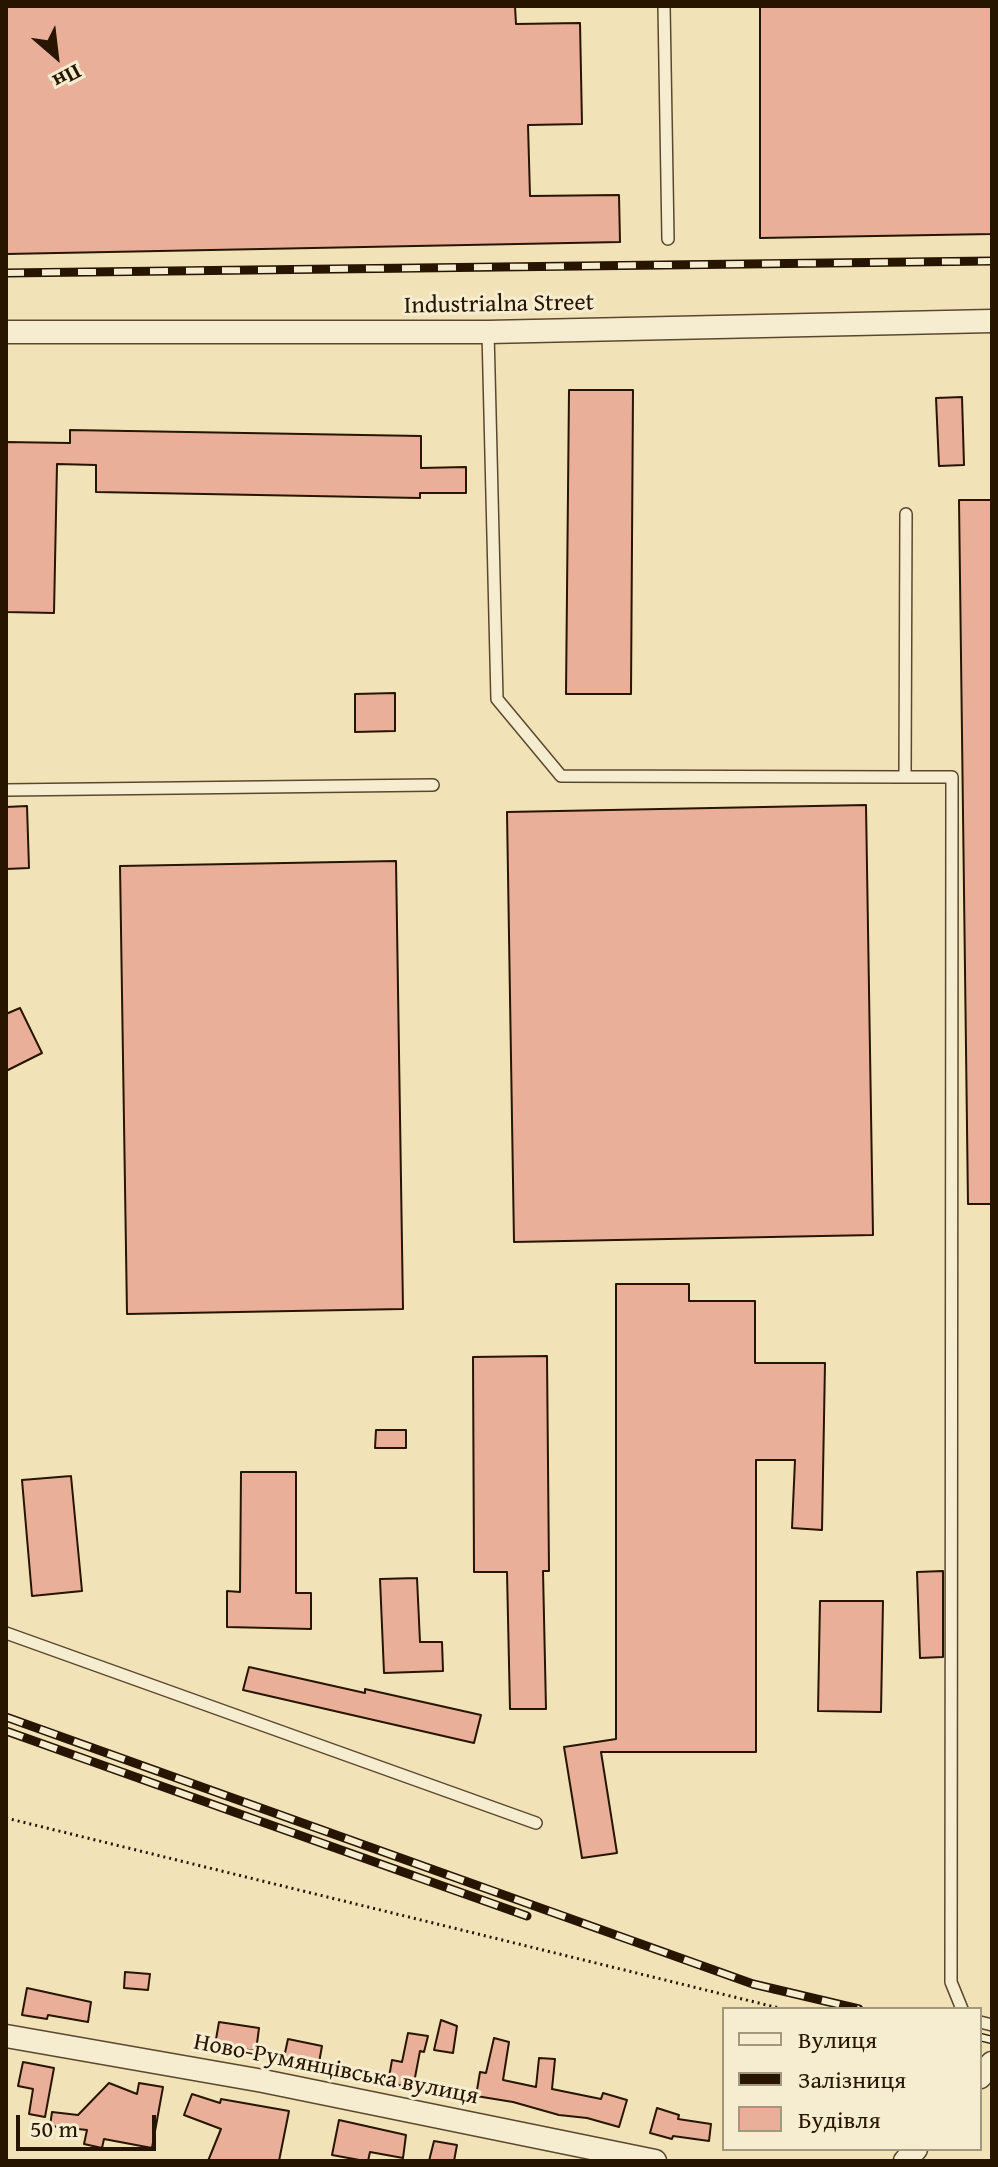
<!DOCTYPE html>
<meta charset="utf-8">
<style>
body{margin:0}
#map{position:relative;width:998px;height:2167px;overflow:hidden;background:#f1e3b7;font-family:"Gentium Book Plus",serif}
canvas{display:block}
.frame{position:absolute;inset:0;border:8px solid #271500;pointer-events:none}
.legend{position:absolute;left:722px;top:2007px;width:260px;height:144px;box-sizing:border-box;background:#f6edd0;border:2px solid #a3977d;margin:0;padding:10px 14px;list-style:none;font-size:24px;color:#271500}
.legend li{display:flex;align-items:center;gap:16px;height:40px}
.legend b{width:40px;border:2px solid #a3977d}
.north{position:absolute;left:16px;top:16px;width:80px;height:80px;-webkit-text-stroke:6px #f6edd0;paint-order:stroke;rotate:152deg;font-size:22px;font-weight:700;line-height:32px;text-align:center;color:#271500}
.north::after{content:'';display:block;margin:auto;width:28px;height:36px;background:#271500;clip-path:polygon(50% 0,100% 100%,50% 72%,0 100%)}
.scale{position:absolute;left:16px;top:2115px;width:140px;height:36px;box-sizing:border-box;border:4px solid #271500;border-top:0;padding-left:10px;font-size:24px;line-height:28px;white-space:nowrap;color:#271500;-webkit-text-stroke:6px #f6edd0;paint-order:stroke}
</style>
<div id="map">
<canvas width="998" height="2167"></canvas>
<div class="frame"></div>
<ul class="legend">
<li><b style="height:10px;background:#f6edd0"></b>Вулиця</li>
<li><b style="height:10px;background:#271500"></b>Залізниця</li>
<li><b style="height:22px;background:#eaaf98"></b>Будівля</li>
</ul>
<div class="north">Пн</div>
<div class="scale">50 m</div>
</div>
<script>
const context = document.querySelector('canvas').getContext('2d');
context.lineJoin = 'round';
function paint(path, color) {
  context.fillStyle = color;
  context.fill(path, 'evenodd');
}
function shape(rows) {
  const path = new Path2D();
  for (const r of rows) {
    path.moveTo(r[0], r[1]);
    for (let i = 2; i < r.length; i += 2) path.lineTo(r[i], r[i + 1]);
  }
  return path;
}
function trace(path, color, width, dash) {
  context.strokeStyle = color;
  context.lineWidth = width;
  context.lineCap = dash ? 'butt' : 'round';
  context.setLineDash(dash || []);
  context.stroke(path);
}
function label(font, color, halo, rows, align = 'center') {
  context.font = font + ' "Gentium Book Plus",serif';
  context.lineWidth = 6;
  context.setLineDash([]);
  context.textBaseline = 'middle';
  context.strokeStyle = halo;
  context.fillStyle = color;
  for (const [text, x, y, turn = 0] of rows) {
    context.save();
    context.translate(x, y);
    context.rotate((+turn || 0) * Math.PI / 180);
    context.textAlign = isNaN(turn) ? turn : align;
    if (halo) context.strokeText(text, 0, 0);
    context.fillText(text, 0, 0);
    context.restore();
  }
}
const building = shape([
 [6,6,515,6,516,24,580,23,582,124,528,125,530,196,619,195,620,242,6,254,6,6],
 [760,6,992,6,992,234,760,238,760,6],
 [569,390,633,390,631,694,566,694,569,390],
 [962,397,964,465,939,466,936,398,962,397],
 [70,430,421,436,421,468,466,467,466,493,420,493,420,498,96,492,96,465,57,464,54,613,6,612,6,442,70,443,70,430],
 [959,500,992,500,992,1204,968,1204,959,500],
 [395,693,395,731,355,732,355,694,395,693],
 [866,805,873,1235,514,1242,507,812,866,805],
 [27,806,29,868,6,869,6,807,27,806],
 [396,861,403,1309,127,1314,120,866,396,861],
 [20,1008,42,1053,6,1071,6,1014,20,1008],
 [616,1284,689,1284,689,1301,755,1301,755,1363,825,1363,822,1530,792,1528,795,1460,756,1460,756,1752,601,1752,617,1853,582,1858,564,1747,616,1739,616,1284],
 [547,1356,549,1571,543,1571,546,1709,510,1709,507,1572,474,1572,473,1357,547,1356],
 [376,1430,406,1430,406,1448,375,1448,376,1430],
 [241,1472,296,1472,296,1593,311,1593,311,1629,227,1627,227,1591,240,1592,241,1472],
 [71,1476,82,1591,32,1596,22,1480,71,1476],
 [943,1571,943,1657,920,1658,917,1572,943,1571],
 [417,1578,420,1642,442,1642,443,1671,384,1673,380,1579,417,1578],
 [820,1601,883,1601,881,1712,818,1711,820,1601],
 [249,1667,365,1693,365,1689,481,1715,474,1743,243,1690,249,1667],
 [125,1972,150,1974,148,1990,124,1988,125,1972],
 [27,1988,91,2002,88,2022,48,2015,47,2019,22,2015,27,1988],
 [441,2020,457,2026,453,2053,434,2050,441,2020],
 [219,2022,259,2028,256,2051,215,2045,219,2022],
 [408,2033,428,2036,424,2052,420,2051,413,2088,388,2083,392,2060,402,2062,408,2033],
 [494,2038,509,2042,503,2080,536,2087,539,2058,555,2059,552,2089,601,2099,603,2093,627,2100,619,2127,587,2118,559,2115,513,2102,476,2096,480,2072,486,2073,494,2038],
 [288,2039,322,2046,318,2068,283,2062,288,2039],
 [23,2062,54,2068,45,2117,29,2114,33,2089,18,2086,23,2062],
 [109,2083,137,2094,139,2083,163,2087,152,2148,104,2139,102,2148,84,2144,87,2130,50,2126,52,2112,78,2115,109,2083],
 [192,2094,220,2103,221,2099,289,2111,279,2161,208,2161,221,2129,184,2115,192,2094],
 [657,2108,679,2115,678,2119,711,2124,709,2141,673,2136,672,2139,650,2133,657,2108],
 [339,2120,406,2135,403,2158,370,2152,368,2161,365,2161,332,2155,339,2120],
 [434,2141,457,2145,454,2161,429,2161,434,2141]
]);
paint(building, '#eaaf98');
trace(building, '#271500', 2);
const lane = shape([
 [664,6,668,239],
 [488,332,497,699,561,776,905,777],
 [906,514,905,777,952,777,951,1982,962,2009],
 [6,790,433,785],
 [6,1633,536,1823],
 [980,2022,992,2025]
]);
const street = shape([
 [6,332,488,332,992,321],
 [6,2036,263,2081,655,2161],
 [980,2077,992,2063],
 [905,2161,916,2149]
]);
trace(lane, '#5a482e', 14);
trace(street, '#5a482e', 25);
trace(shape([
 [6,1818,783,2009]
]), '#271500', 3, [2, 4]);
trace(lane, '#f6edd0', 11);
trace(street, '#f6edd0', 22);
const rail = shape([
 [6,273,992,261],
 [6,1717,753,1984,859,2009],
 [6,1731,527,1916],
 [980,2037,992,2040]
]);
trace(rail, '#271500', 9);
trace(rail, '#f6edd0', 6, [18]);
label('24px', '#271500', '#f6edd0', [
 ["Industrialna Street",499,305,-1],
 ["Ново-Румянцівська вулиця",336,2070,11]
]);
</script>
